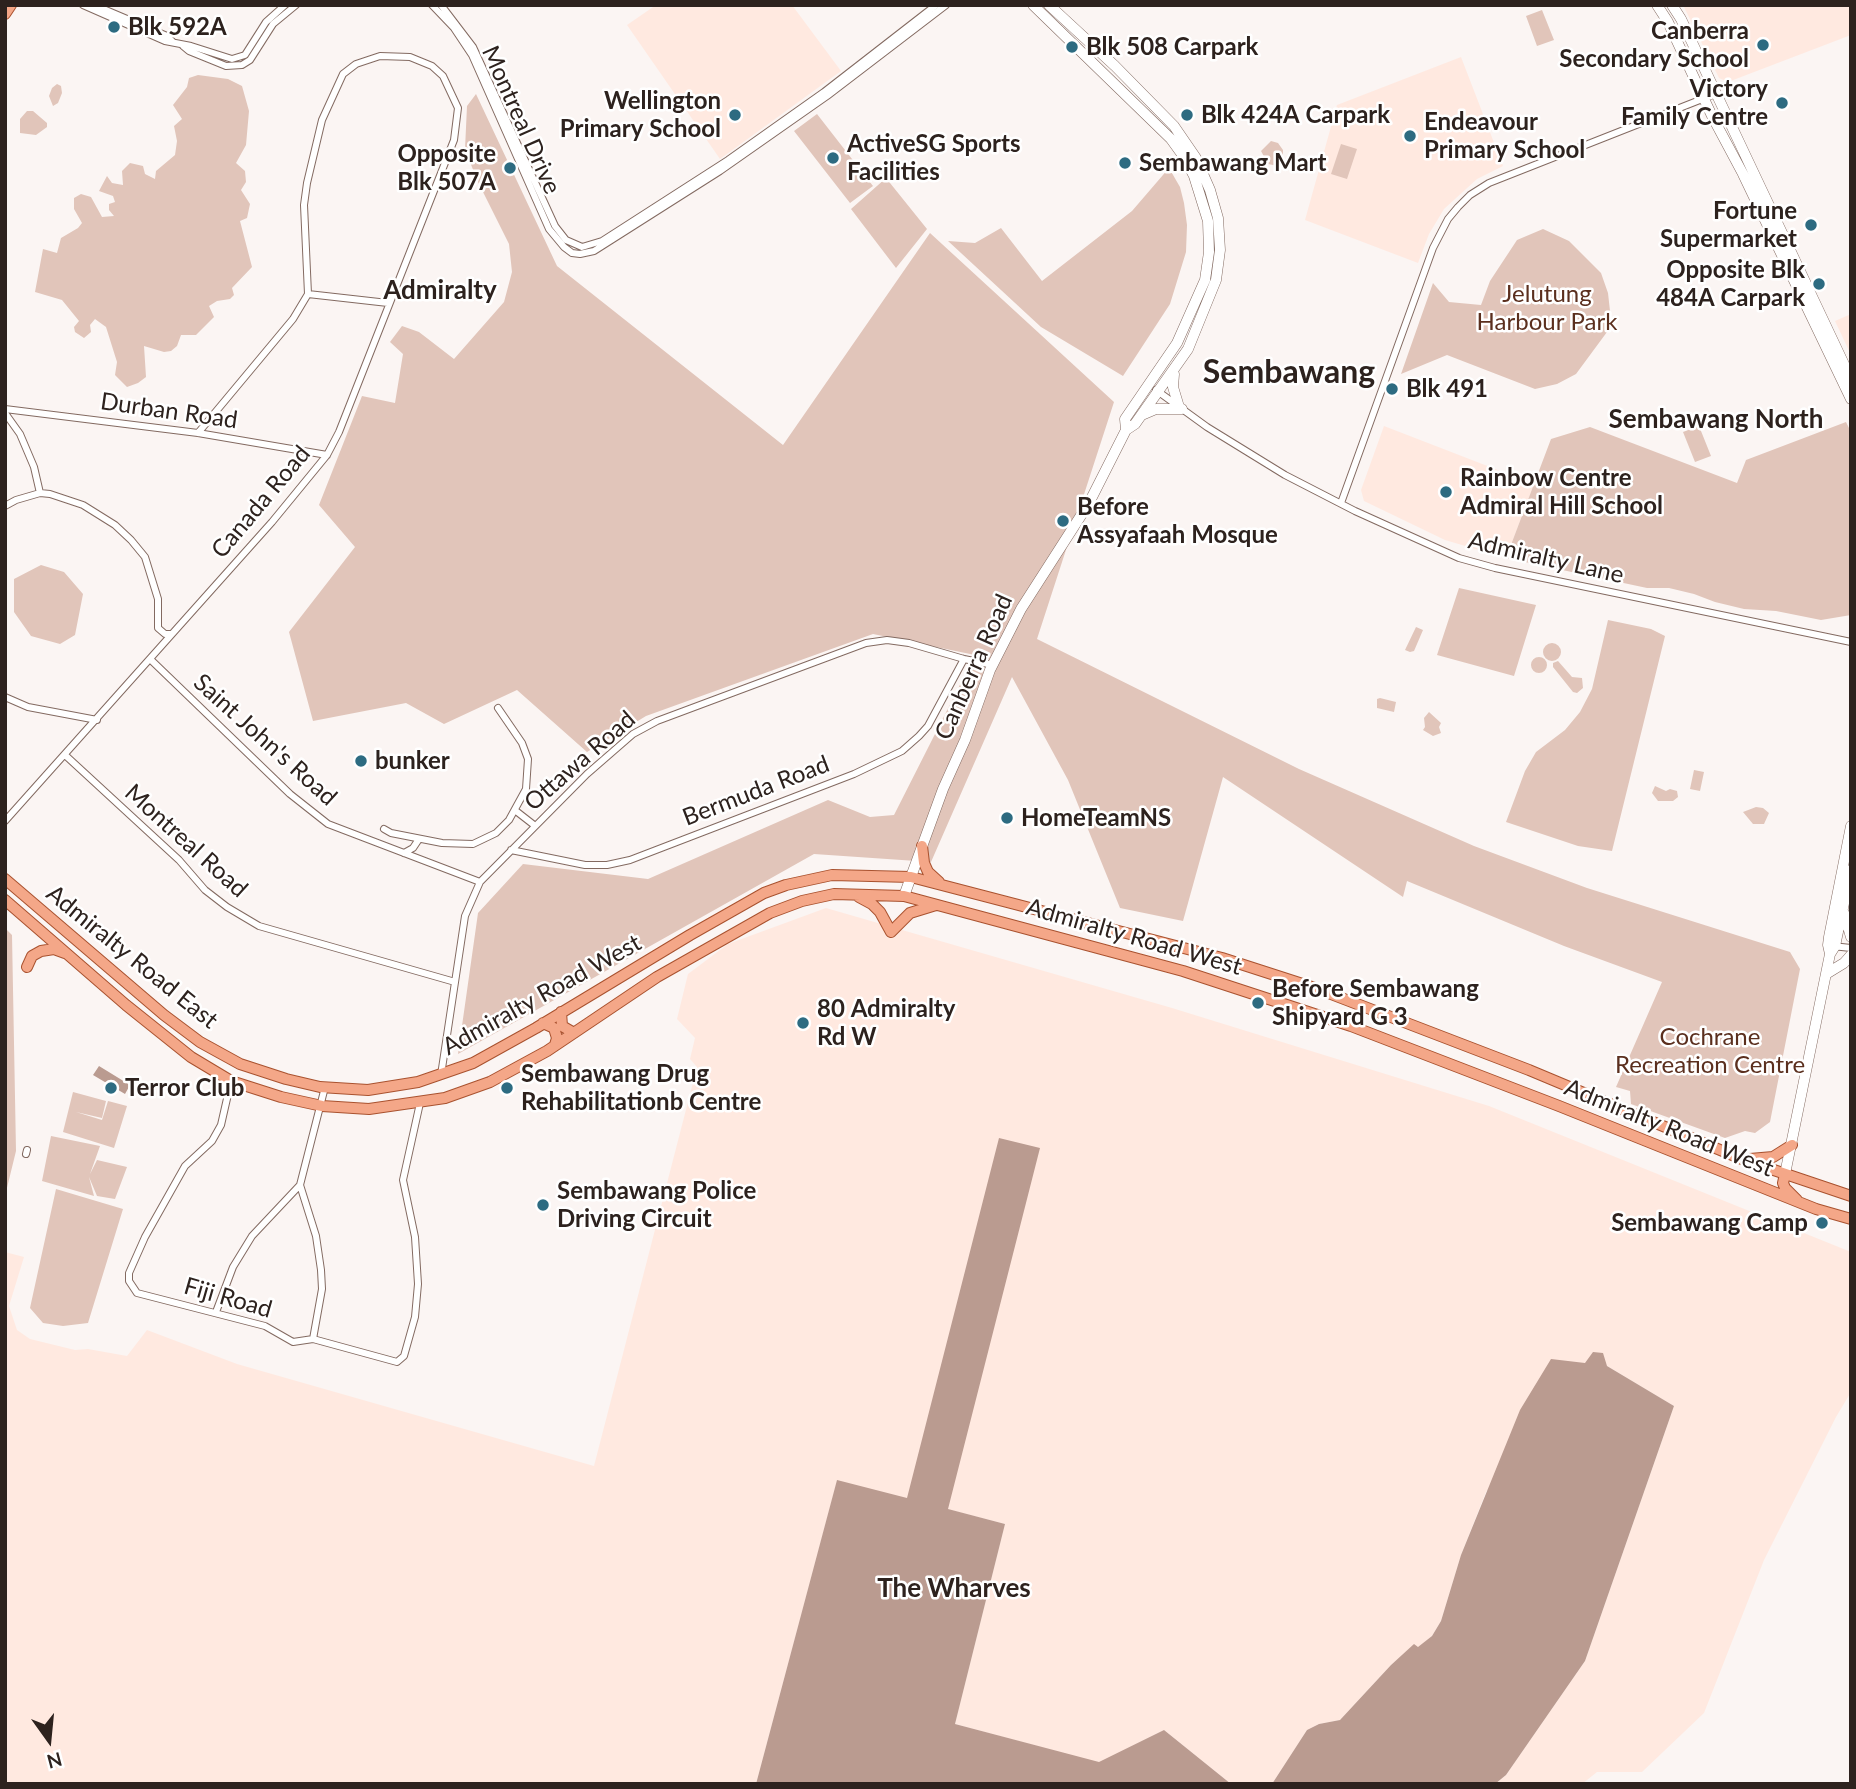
<!DOCTYPE html>
<style>
body{margin:0}
#map{position:relative;width:1856px;height:1789px;overflow:hidden;background:#fbf5f3;font-family:Lato,sans-serif}
canvas{display:block}
.frame{position:absolute;inset:0;border:7px solid #2d221e;pointer-events:none}
.north{position:absolute;left:14px;top:1705px;width:70px;height:70px;-webkit-text-stroke:5px #fff;paint-order:stroke;rotate:165deg;font-size:19px;font-weight:700;line-height:28px;text-align:center;color:#2d221e}
.north::after{content:'';display:block;margin:auto;width:24px;height:32px;background:#2d221e;clip-path:polygon(50% 0,100% 100%,50% 72%,0 100%)}
</style>
<div id="map">
<canvas width="1856" height="1789"></canvas>
<div class="frame"></div>
<div class="north">N</div>
</div>
<script>
const context = document.querySelector('canvas').getContext('2d');
context.lineJoin = 'round';
function paint(path, color) {
  context.fillStyle = color;
  context.fill(path, 'evenodd');
}
function shape(rows) {
  const path = new Path2D();
  for (const r of rows) {
    if (r.length === 3) {
      path.moveTo(r[0] + r[2], r[1]);
      path.arc(r[0], r[1], r[2], 0, 2 * Math.PI);
      continue;
    }
    path.moveTo(r[0], r[1]);
    for (let i = 2; i < r.length; i += 2) path.lineTo(r[i], r[i + 1]);
  }
  return path;
}
function trace(path, color, width, dash) {
  context.strokeStyle = color;
  context.lineWidth = width;
  context.lineCap = dash ? 'butt' : 'round';
  context.setLineDash(dash || []);
  context.stroke(path);
}
function label(font, color, halo, rows, align = 'center') {
  context.font = font + ' Lato,sans-serif';
  context.lineWidth = 5;
  context.setLineDash([]);
  context.textBaseline = 'middle';
  context.strokeStyle = halo;
  context.fillStyle = color;
  for (const [text, x, y, turn = 0] of rows) {
    context.save();
    context.translate(x, y);
    context.rotate((+turn || 0) * Math.PI / 180);
    context.textAlign = isNaN(turn) ? turn : align;
    if (halo) context.strokeText(text, 0, 0);
    context.fillText(text, 0, 0);
    context.restore();
  }
}
paint(shape([
 [656,5,792,5,841,71,720,159,627,25],
 [1683,5,1851,5,1851,35,1728,82,1719,78],
 [1461,57,1503,166,1477,179,1444,209,1429,234,1418,263,1305,220,1337,105],
 [1851,314,1851,355,1835,321],
 [1384,426,1534,484,1506,558,1445,540,1364,501,1361,490],
 [826,908,1172,1008,1489,1106,1851,1252,1851,1392,1836,1417,1764,1560,1704,1713,1642,1772,1597,1772,1582,1784,1495,1784,1506,1775,1585,1661,1674,1406,1607,1366,1486,1492,1461,1555,1441,1621,1432,1636,1418,1648,1414,1645,1391,1665,1340,1720,1319,1724,1307,1730,1272,1784,1231,1784,1164,1730,1099,1763,955,1724,1005,1524,837,1481,756,1784,5,1784,5,1252,24,1257,9,1306,17,1330,30,1339,75,1350,88,1349,127,1356,147,1330,237,1364,594,1466,697,1067,690,1059,695,1038,677,1019,688,974,728,944]
]), '#ffe9e0');
paint(shape([
 [1542,10,1554,40,1537,46,1526,16],
 [198,75,228,79,242,86,249,111,246,145,236,163,245,171,246,182,241,190,250,204,247,218,240,221,252,267,232,288,234,295,230,299,217,301,209,306,214,317,196,335,181,335,177,346,171,351,164,352,144,346,146,377,138,383,127,387,115,375,117,362,106,327,95,319,90,325,91,332,84,338,75,332,74,327,79,321,62,300,35,292,43,249,57,253,61,238,78,228,82,223,74,209,74,198,81,194,91,197,102,217,114,216,109,210,109,204,115,202,113,196,99,191,107,176,112,183,123,185,122,171,130,163,143,166,145,174,155,179,156,171,175,155,177,141,174,126,182,119,173,105,187,87,189,78],
 [57,84,61,86,62,93,58,103,53,106,49,96,52,88],
 [476,94,557,266,783,445,930,233,1114,402,1037,639,1299,769,1474,846,1587,888,1790,952,1800,969,1770,1122,1755,1133,1745,1131,1725,1138,1631,1104,1630,1091,1616,1087,1662,982,1564,946,1407,881,1403,897,1223,777,1183,921,1120,908,1068,780,1012,677,931,862,814,854,458,1054,478,913,523,864,648,879,828,800,870,817,894,815,975,655,873,634,646,716,587,752,517,690,444,724,406,703,313,721,289,632,355,547,319,505,362,396,395,403,403,354,390,342,402,326,419,332,454,359,504,302,512,272,509,244,477,180,465,149,467,106],
 [27,111,33,111,47,123,47,127,36,135,20,133,20,119],
 [817,114,873,186,850,203,794,131],
 [1271,141,1278,143,1283,150,1283,161,1278,166,1268,164,1261,151],
 [1341,144,1357,149,1347,179,1331,174],
 [1169,168,1180,187,1184,203,1187,225,1186,252,1170,304,1123,376,1041,327,948,241,975,243,1001,228,1042,281,1132,211],
 [886,178,927,229,896,268,851,209],
 [1543,229,1569,241,1601,273,1608,293,1610,311,1607,332,1576,374,1557,384,1535,389,1447,355,1401,374,1433,283,1449,302,1481,305,1490,281,1517,240],
 [1846,422,1851,432,1851,615,1821,620,1776,611,1744,609,1715,602,1694,594,1669,588,1647,588,1506,558,1551,439,1590,427,1737,483,1746,460],
 [1699,426,1711,456,1695,462,1683,432],
 [41,565,64,572,83,594,75,635,60,644,31,636,14,612,14,579],
 [1459,588,1536,605,1514,676,1437,655],
 [1608,620,1651,629,1665,636,1612,851,1578,846,1506,822,1525,771,1536,752,1565,730,1580,712,1592,689],
 [1416,627,1423,630,1414,651,1410,652,1405,650],
 [1552,652,9],
 [1539,665,8],
 [1558,661,1572,677,1582,678,1583,688,1577,693,1573,692,1553,667,1553,663],
 [1380,698,1396,702,1394,712,1377,708,1377,699],
 [1429,712,1441,723,1439,727,1441,733,1433,736,1423,730,1425,727,1424,718],
 [1694,770,1704,772,1700,791,1690,789],
 [1655,786,1666,791,1670,789,1677,791,1678,797,1673,801,1658,801,1652,793],
 [1756,807,1763,808,1769,813,1764,824,1753,824,1743,812],
 [5,928,12,935,16,1151,5,1196],
 [73,1092,106,1101,102,1118,76,1112,102,1120,108,1101,127,1106,114,1148,63,1132],
 [51,1136,100,1146,90,1174,97,1160,127,1167,115,1199,97,1196,89,1177,94,1196,42,1181],
 [56,1189,123,1209,88,1323,63,1326,43,1323,30,1308]
]), '#e1c5ba');
paint(shape([
 [99,1066,130,1085,125,1094,93,1075],
 [999,1138,1040,1148,948,1509,1005,1524,955,1724,1099,1762,1164,1730,1231,1784,756,1784,837,1480,907,1498],
 [1593,1352,1603,1353,1607,1366,1674,1406,1585,1661,1506,1775,1495,1784,1272,1784,1307,1730,1319,1724,1340,1720,1391,1665,1414,1644,1418,1647,1432,1636,1441,1621,1461,1555,1520,1410,1551,1359,1585,1363]
]), '#ba9b90');
const minor = shape([
 [83,5,165,41,191,46,232,59,245,55,266,22,285,5],
 [94,5,167,36,173,42],
 [432,5,454,28,472,55,549,229,564,247,572,253,580,254,594,251,720,171,827,96,946,5],
 [441,5,473,47,555,226,566,240,582,247,602,241,728,160,824,92,936,5],
 [183,46,189,51,226,66,242,65,250,60,273,24,296,5],
 [308,294,388,303],
 [1156,390,1207,427,1285,475,1355,511,1459,558,1495,568,1851,642],
 [5,409,198,433,327,455],
 [5,413,20,434,34,467,40,493],
 [1341,503,1433,248,1448,219,1458,207,1470,195,1489,183,1715,94],
 [5,506,16,500,40,493,50,494,83,505,115,525,131,540,145,557,158,599,158,628,165,634,170,634],
 [150,659,290,794,328,824,480,882],
 [5,697,28,707,97,720],
 [65,755,179,860,205,890,227,907,259,926,455,982],
 [516,811,534,825],
 [5,821,272,522,327,455,339,432,454,140,458,108,443,76,432,66,410,57,380,56,356,64,343,74,322,120,307,183,304,205,308,294,293,319,198,433],
 [384,829,391,833,442,843,473,844,496,833,509,820,526,789,528,759,522,743,498,708],
 [511,850,585,865,607,865,630,860,854,774,902,751,919,736,928,726,964,659],
 [404,853,413,848,419,839],
 [1832,946,1851,948],
 [441,1075,465,916,480,882,587,774,633,734,657,721,866,643,887,640,909,643,964,659,993,665],
 [231,1081,221,1125,212,1141,185,1166,145,1237,129,1273,129,1281,137,1293,265,1326,293,1342,313,1339,397,1362,404,1356,415,1317,418,1284,415,1237,403,1180,420,1103],
 [26,1154,27,1150],
 [216,1312,233,1267,252,1236,300,1185],
 [313,1339,322,1289,321,1270,316,1236,300,1185,325,1087]
]);
const secondary = shape([
 [1033,5,1171,139,1184,157,1194,176,1208,221,1209,252,1205,280,1177,343,1125,419,1126,430],
 [1657,5,1668,22,1712,116,1743,174,1851,399],
 [1672,5,1681,19,1851,379],
 [1174,374,1173,387,1179,407],
 [1142,415,1156,409,1182,409],
 [904,896,943,789,965,740,990,670,1021,609,1089,503,1126,430,1135,424,1188,349,1216,280,1220,250,1218,218,1210,190,1196,158,1174,126,1115,66,1049,5],
 [1844,913,1851,937],
 [1830,954,1828,945,1829,937,1851,826],
 [1826,974,1844,963,1851,955],
 [1785,1174,1830,954,1835,946,1851,870]
]);
const primary = shape([
 [5,14,11,5],
 [922,846,924,863,928,872,939,882],
 [5,879,164,1015,200,1042,240,1064,286,1079,320,1087,368,1090,418,1082,473,1063,536,1028,690,935,764,893,786,885,832,875,911,877,1222,958,1318,989,1529,1070,1744,1160,1851,1196],
 [859,897,872,904,880,912,891,932,910,913,936,905],
 [5,900,126,1005,191,1057,231,1081,281,1097,322,1106,369,1109,445,1098,490,1082,547,1051,657,977,770,913,802,901,834,894,904,896,1183,971,1351,1026,1559,1106,1816,1209,1851,1219],
 [27,967,32,956,41,951,54,949,65,953],
 [561,1012,562,1026,574,1033],
 [543,1023,554,1028,557,1038,555,1045],
 [1750,1159,1773,1157,1792,1145],
 [1785,1174,1783,1183,1785,1188,1797,1200]
]);
trace(minor, '#836a61', 8);
trace(secondary, '#836a61', 11);
trace(primary, '#a9522f', 12);
trace(minor, '#fff', 6);
trace(secondary, '#fff', 10);
trace(primary, '#f4a788', 10);
for (const [x, y, r, color] of [
 [114,27,7,"#2d6b81"],
 [1763,45,7,"#2d6b81"],
 [1072,47,7,"#2d6b81"],
 [1782,103,7,"#2d6b81"],
 [735,115,7,"#2d6b81"],
 [1187,115,7,"#2d6b81"],
 [1410,136,7,"#2d6b81"],
 [833,158,7,"#2d6b81"],
 [1125,163,7,"#2d6b81"],
 [510,168,7,"#2d6b81"],
 [1811,225,7,"#2d6b81"],
 [1819,284,7,"#2d6b81"],
 [1392,389,7,"#2d6b81"],
 [1446,492,7,"#2d6b81"],
 [1063,521,7,"#2d6b81"],
 [361,761,7,"#2d6b81"],
 [1007,818,7,"#2d6b81"],
 [1258,1003,7,"#2d6b81"],
 [803,1023,7,"#2d6b81"],
 [111,1088,7,"#2d6b81"],
 [507,1088,7,"#2d6b81"],
 [543,1205,7,"#2d6b81"],
 [1822,1223,7,"#2d6b81"]
]) {
  const dot = new Path2D();
  dot.arc(x, y, r, 0, 2 * Math.PI);
  context.fillStyle = color;
  context.fill(dot);
  trace(dot, '#fff', 2.5);
}
label('bold 24px', '#2d221e', '#fff', [
 ["Blk 592A",128,27],
 ["Canberra",1749,31,"right"],
 ["Secondary School",1749,59,"right"],
 ["Blk 508 Carpark",1086,47],
 ["Victory",1768,89,"right"],
 ["Family Centre",1768,117,"right"],
 ["Wellington",721,101,"right"],
 ["Primary School",721,129,"right"],
 ["Blk 424A Carpark",1201,115],
 ["Endeavour",1424,122],
 ["Primary School",1424,150],
 ["ActiveSG Sports",847,144],
 ["Facilities",847,172],
 ["Opposite",496,154,"right"],
 ["Blk 507A",496,182,"right"],
 ["Sembawang Mart",1139,163],
 ["Fortune",1797,211,"right"],
 ["Supermarket",1797,239,"right"],
 ["Opposite Blk",1805,270,"right"],
 ["484A Carpark",1805,298,"right"],
 ["Blk 491",1406,389],
 ["Rainbow Centre",1460,478],
 ["Admiral Hill School",1460,506],
 ["Before",1077,507],
 ["Assyafaah Mosque",1077,535],
 ["bunker",375,761],
 ["HomeTeamNS",1021,818],
 ["Before Sembawang",1272,989],
 ["Shipyard G 3",1272,1017],
 ["80 Admiralty",817,1009],
 ["Rd W",817,1037],
 ["Sembawang Drug",521,1074],
 ["Rehabilitationb Centre",521,1102],
 ["Terror Club",125,1088],
 ["Sembawang Police",557,1191],
 ["Driving Circuit",557,1219],
 ["Sembawang Camp",1808,1223,"right"]
], 'left');
label('24px', '#2d221e', '#fff', [
 ["Montreal Drive",521,120,66],
 ["Durban Road",169,411,8],
 ["Canada Road",261,502,-50],
 ["Admiralty Lane",1546,558,13],
 ["Canberra Road",974,667,-66],
 ["Saint John's Road",265,740,42],
 ["Ottawa Road",580,761,-41],
 ["Bermuda Road",756,791,-21],
 ["Montreal Road",186,841,42],
 ["Admiralty Road West",1134,937,16],
 ["Admiralty Road East",132,957,39],
 ["Admiralty Road West",542,995,-29],
 ["Admiralty Road West",1669,1128,22],
 ["Fiji Road",228,1298,16]
]);
label('24px', '#5b2f1e', '#fff', [
 ["Jelutung",1547,294],
 ["Harbour Park",1547,322],
 ["Cochrane",1710,1037],
 ["Recreation Centre",1710,1065]
]);
label('bold 26px', '#2d221e', '#fff', [
 ["Admiralty",440,291],
 ["Sembawang North",1716,420],
 ["The Wharves",954,1589]
]);
label('bold 32px', '#2d221e', '#fff', [
 ["Sembawang",1289,373]
]);
</script>
